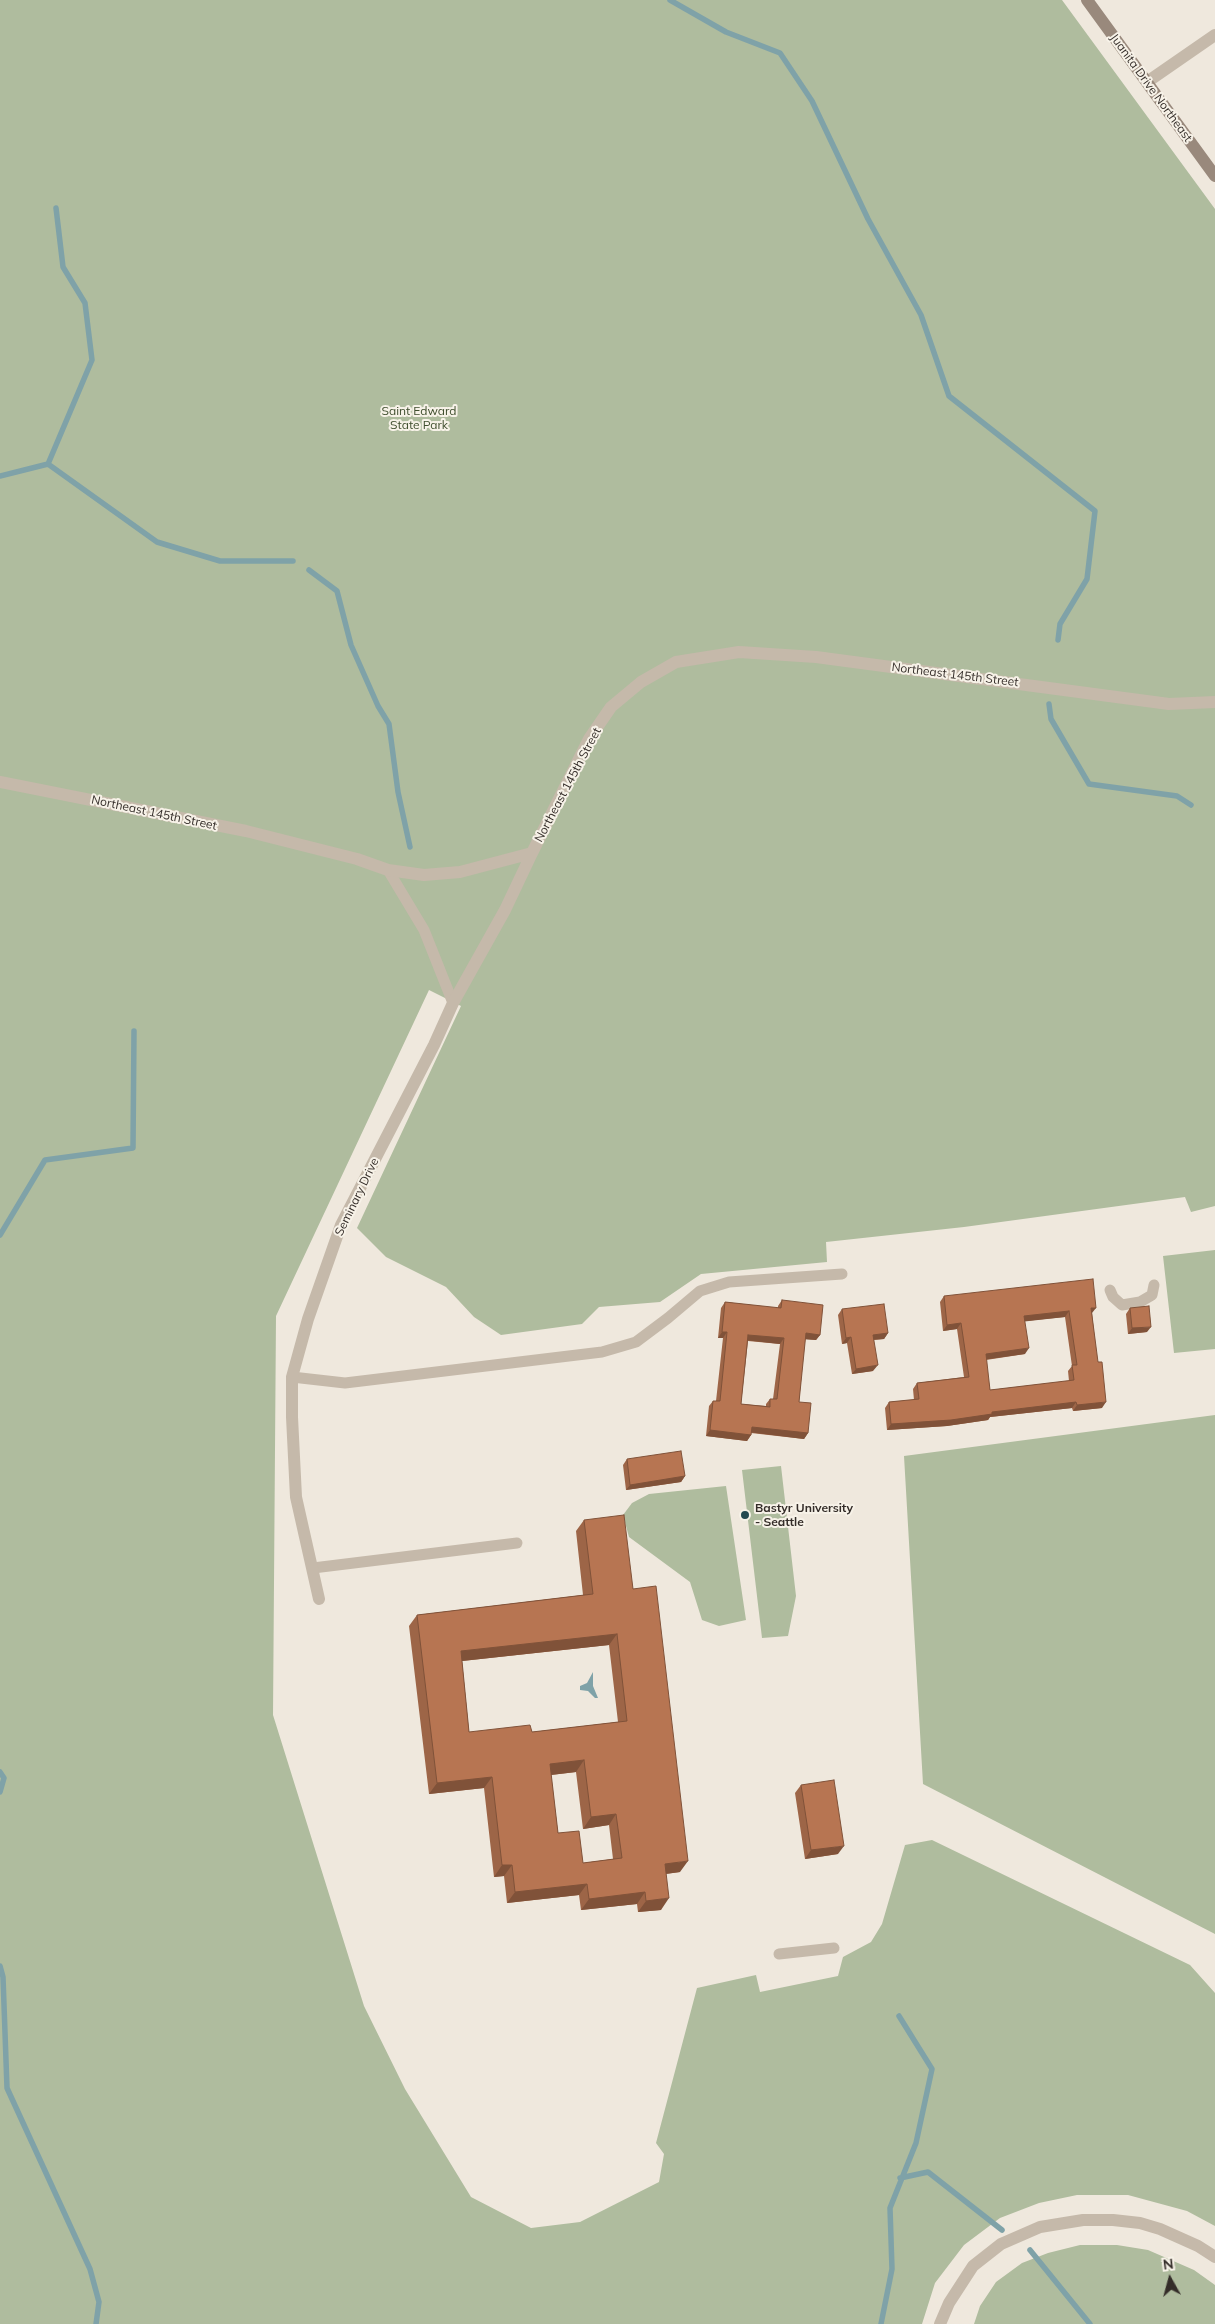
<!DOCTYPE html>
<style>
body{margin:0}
#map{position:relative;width:1215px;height:2324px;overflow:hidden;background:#efe8dd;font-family:Mulish,sans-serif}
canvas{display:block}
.north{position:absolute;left:1145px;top:2254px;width:50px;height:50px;-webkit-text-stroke:4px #f7f2e8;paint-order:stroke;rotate:353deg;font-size:14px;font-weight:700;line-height:20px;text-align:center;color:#342d29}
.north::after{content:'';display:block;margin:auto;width:18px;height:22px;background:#342d29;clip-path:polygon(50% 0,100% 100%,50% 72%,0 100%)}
</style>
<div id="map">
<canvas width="1215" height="2324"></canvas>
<div class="north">N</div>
</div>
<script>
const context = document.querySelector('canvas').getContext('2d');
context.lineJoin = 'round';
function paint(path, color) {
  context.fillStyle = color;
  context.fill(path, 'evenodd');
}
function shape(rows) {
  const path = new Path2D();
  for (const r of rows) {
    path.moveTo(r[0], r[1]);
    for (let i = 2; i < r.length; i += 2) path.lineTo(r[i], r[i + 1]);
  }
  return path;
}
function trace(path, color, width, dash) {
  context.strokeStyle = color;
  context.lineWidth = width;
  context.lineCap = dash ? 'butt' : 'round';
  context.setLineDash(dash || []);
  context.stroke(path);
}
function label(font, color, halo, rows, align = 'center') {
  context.font = font + ' Mulish,sans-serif';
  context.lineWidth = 4;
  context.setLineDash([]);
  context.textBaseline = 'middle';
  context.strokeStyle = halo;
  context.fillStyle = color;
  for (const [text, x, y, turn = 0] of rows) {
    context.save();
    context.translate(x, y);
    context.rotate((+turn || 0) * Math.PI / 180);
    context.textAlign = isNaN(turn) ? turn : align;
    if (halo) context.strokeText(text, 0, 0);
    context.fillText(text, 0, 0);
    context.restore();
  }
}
paint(shape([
 [0,0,1062,0,1215,209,1215,1206,1191,1212,1185,1197,964,1227,826,1242,827,1262,701,1274,660,1302,599,1307,582,1324,501,1335,474,1317,446,1287,386,1257,357,1228,461,1006,429,990,276,1316,273,1715,364,2006,405,2089,471,2197,531,2228,580,2222,659,2182,664,2154,656,2143,697,1988,756,1975,760,1992,838,1976,843,1957,871,1942,882,1924,905,1845,932,1840,1190,1965,1215,1993,1215,2226,1187,2211,1128,2195,1077,2195,1039,2203,1000,2218,964,2245,935,2283,922,2324,0,2324],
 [1215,1250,1215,1349,1174,1353,1163,1256],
 [1215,1415,1215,1934,923,1784,904,1456],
 [781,1466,796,1596,788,1636,762,1638,742,1470],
 [726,1486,746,1620,719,1626,702,1620,690,1582,629,1537,623,1515,632,1503,649,1494],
 [1080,2245,1117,2245,1148,2250,1194,2270,1215,2285,1215,2324,974,2324,980,2306,996,2282,1022,2263,1048,2253]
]), '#afbc9e');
paint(shape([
 [593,1672,593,1686,598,1698,595,1698,588,1691,580,1690,580,1686,587,1683]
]), '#7fa2a8');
trace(shape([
 [670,0,726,32,780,53,812,101,868,219,921,315,949,396,1095,511,1087,579,1060,624,1058,640],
 [48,464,92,360,85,303,63,267,56,208],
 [0,476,48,464,157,542,220,561,293,561],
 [309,570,337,591,351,645,378,706,389,724,398,792,410,847],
 [1049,704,1051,719,1089,784,1177,796,1191,805],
 [0,1235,45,1160,133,1148,134,1031],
 [0,1772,4,1778,0,1792],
 [0,1966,3,1977,7,2088,90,2269,99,2302,96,2324],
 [900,2178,928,2172,1002,2230],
 [1030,2250,1090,2324],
 [881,2324,892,2269,890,2208,916,2143,932,2069,899,2016]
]), '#7fa2a8', 5.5);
trace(shape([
 [388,870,424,930,453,1003],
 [1110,1290,1113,1297,1122,1305,1140,1302,1152,1295,1154,1285],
 [292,1377,345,1383,602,1352,636,1342,668,1318,700,1291,729,1282,842,1274],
 [313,1568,517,1543],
 [779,1954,834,1948]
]), '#c5b9aa', 11);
trace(shape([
 [1147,82,1215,35],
 [0,782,246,831,357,859,388,870,424,875,460,872,532,853,589,739,611,707,641,682,676,662,739,652,816,657,1169,704,1215,702],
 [319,1599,296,1497,292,1417,292,1377,308,1319,341,1225,434,1045,453,1003,505,910,532,853],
 [940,2324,949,2303,973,2266,1001,2244,1040,2227,1083,2220,1113,2220,1140,2223,1160,2229,1198,2246,1215,2257]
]), '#c5b9aa', 12);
trace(shape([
 [1087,0,1215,176]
]), '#99897c', 12);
paint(shape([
 [944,1296,1092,1313,1102,1408,1073,1411,1072,1408,990,1417,988,1420,947,1426,887,1430,885,1408,889,1402,914,1400,913,1389,917,1383,964,1377,957,1329,943,1331,940,1302],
 [1065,1317,1072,1366,1068,1371,1069,1381,990,1390,986,1360,1025,1354,1025,1321],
 [782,1300,820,1335,816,1340,805,1339,799,1402,808,1433,804,1439,751,1433,751,1435,747,1441,706,1436,709,1406,713,1401,716,1401,723,1338,718,1338,721,1308,725,1302,778,1308,778,1306],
 [748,1341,780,1344,773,1399,770,1399,766,1404,766,1406,741,1404],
 [1130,1308,1147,1332,1128,1334,1126,1314],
 [842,1309,888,1333,884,1339,874,1340,873,1371,852,1374,847,1343,842,1344,838,1315],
 [627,1459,685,1476,681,1482,626,1490,623,1465],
 [584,1520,633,1589,680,1872,666,1874,661,1910,638,1912,637,1904,581,1910,579,1895,507,1903,504,1876,494,1877,484,1788,429,1794,409,1626,417,1615,583,1595,576,1531],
 [609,1645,618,1722,532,1732,469,1732,462,1661],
 [576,1772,583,1829,609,1825,613,1859,583,1863,558,1833,551,1775],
 [801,1785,838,1854,805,1859,795,1793]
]), '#9d6547');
paint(shape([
 [1091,1308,1096,1308,1092,1313,1087,1314],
 [1069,1311,1065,1317,1020,1322,1024,1316],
 [961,1323,957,1329,943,1331,947,1325],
 [1151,1327,1147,1332,1128,1334,1132,1328],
 [722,1332,727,1332,723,1338,718,1338],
 [806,1333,820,1335,816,1340,802,1339],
 [888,1333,884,1339,869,1340,873,1335],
 [748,1335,784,1338,780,1344,744,1340],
 [851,1337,847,1343,842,1344,846,1338],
 [1029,1348,1025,1354,982,1360,986,1354],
 [878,1365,873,1371,852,1374,856,1369],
 [1076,1402,1072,1408,990,1417,988,1420,947,1426,887,1430,891,1424],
 [1106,1402,1102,1408,1073,1411,1077,1405],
 [752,1427,808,1433,804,1439,748,1432],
 [710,1430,751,1435,747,1441,706,1436],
 [685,1476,681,1482,626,1490,630,1485],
 [617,1634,609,1645,453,1662,461,1651],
 [584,1760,576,1772,542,1776,550,1764],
 [492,1777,484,1788,429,1794,437,1783],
 [616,1814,609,1825,583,1829,591,1817],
 [844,1846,838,1854,805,1859,811,1850],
 [688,1861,680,1872,657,1875,665,1864],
 [502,1865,512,1865,504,1876,494,1877],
 [587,1884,579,1895,507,1903,515,1892],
 [645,1892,637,1904,581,1910,589,1899],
 [669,1898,661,1910,638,1912,646,1901]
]), '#805239');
const building = shape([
 [1093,1279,1096,1308,1091,1308,1098,1362,1102,1362,1106,1402,1077,1405,1076,1402,992,1412,992,1414,951,1420,891,1424,889,1402,919,1399,917,1383,969,1377,961,1323,947,1325,944,1296,1093,1279],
 [1069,1311,1077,1365,1072,1365,1074,1380,990,1390,986,1354,1029,1348,1024,1316,1069,1311],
 [782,1300,823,1305,820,1335,806,1333,799,1402,811,1403,808,1433,752,1427,751,1435,710,1430,713,1401,720,1401,727,1332,722,1332,725,1302,781,1308,782,1300],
 [748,1335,784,1338,777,1399,770,1399,770,1407,741,1404,748,1335],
 [884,1304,888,1333,873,1335,878,1365,856,1369,851,1337,846,1338,842,1309,884,1304],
 [1149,1306,1151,1327,1132,1328,1130,1308,1149,1306],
 [681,1451,685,1476,630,1485,627,1459,681,1451],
 [624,1515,633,1589,656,1586,688,1861,665,1864,669,1898,646,1901,645,1892,589,1899,587,1884,515,1892,512,1865,502,1865,492,1777,437,1783,417,1615,593,1594,584,1520,624,1515],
 [617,1634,627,1721,532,1732,530,1725,469,1732,461,1651,617,1634],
 [584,1760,591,1817,616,1814,622,1858,583,1863,579,1831,558,1833,550,1764,584,1760],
 [834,1780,844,1846,811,1850,801,1785,834,1780]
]);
paint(building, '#b77552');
trace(building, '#805239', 1);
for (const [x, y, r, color] of [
 [745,1515,5,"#234950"]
]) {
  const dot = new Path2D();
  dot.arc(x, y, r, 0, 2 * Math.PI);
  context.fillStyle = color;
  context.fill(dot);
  trace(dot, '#f7f2e8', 2);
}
label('12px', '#342d29', '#f7f2e8', [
 ["Juanita Drive Northeast",1151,88,54],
 ["Northeast 145th Street",955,675,7],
 ["Northeast 145th Street",568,785,-62],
 ["Northeast 145th Street",154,813,12],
 ["Seminary Drive",357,1197,-64]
]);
label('12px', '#404f2f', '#f7f2e8', [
 ["Saint Edward",419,411],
 ["State Park",419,425]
]);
label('bold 12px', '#342d29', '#f7f2e8', [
 ["Bastyr University",755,1508],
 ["- Seattle",755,1522]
], 'left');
</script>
